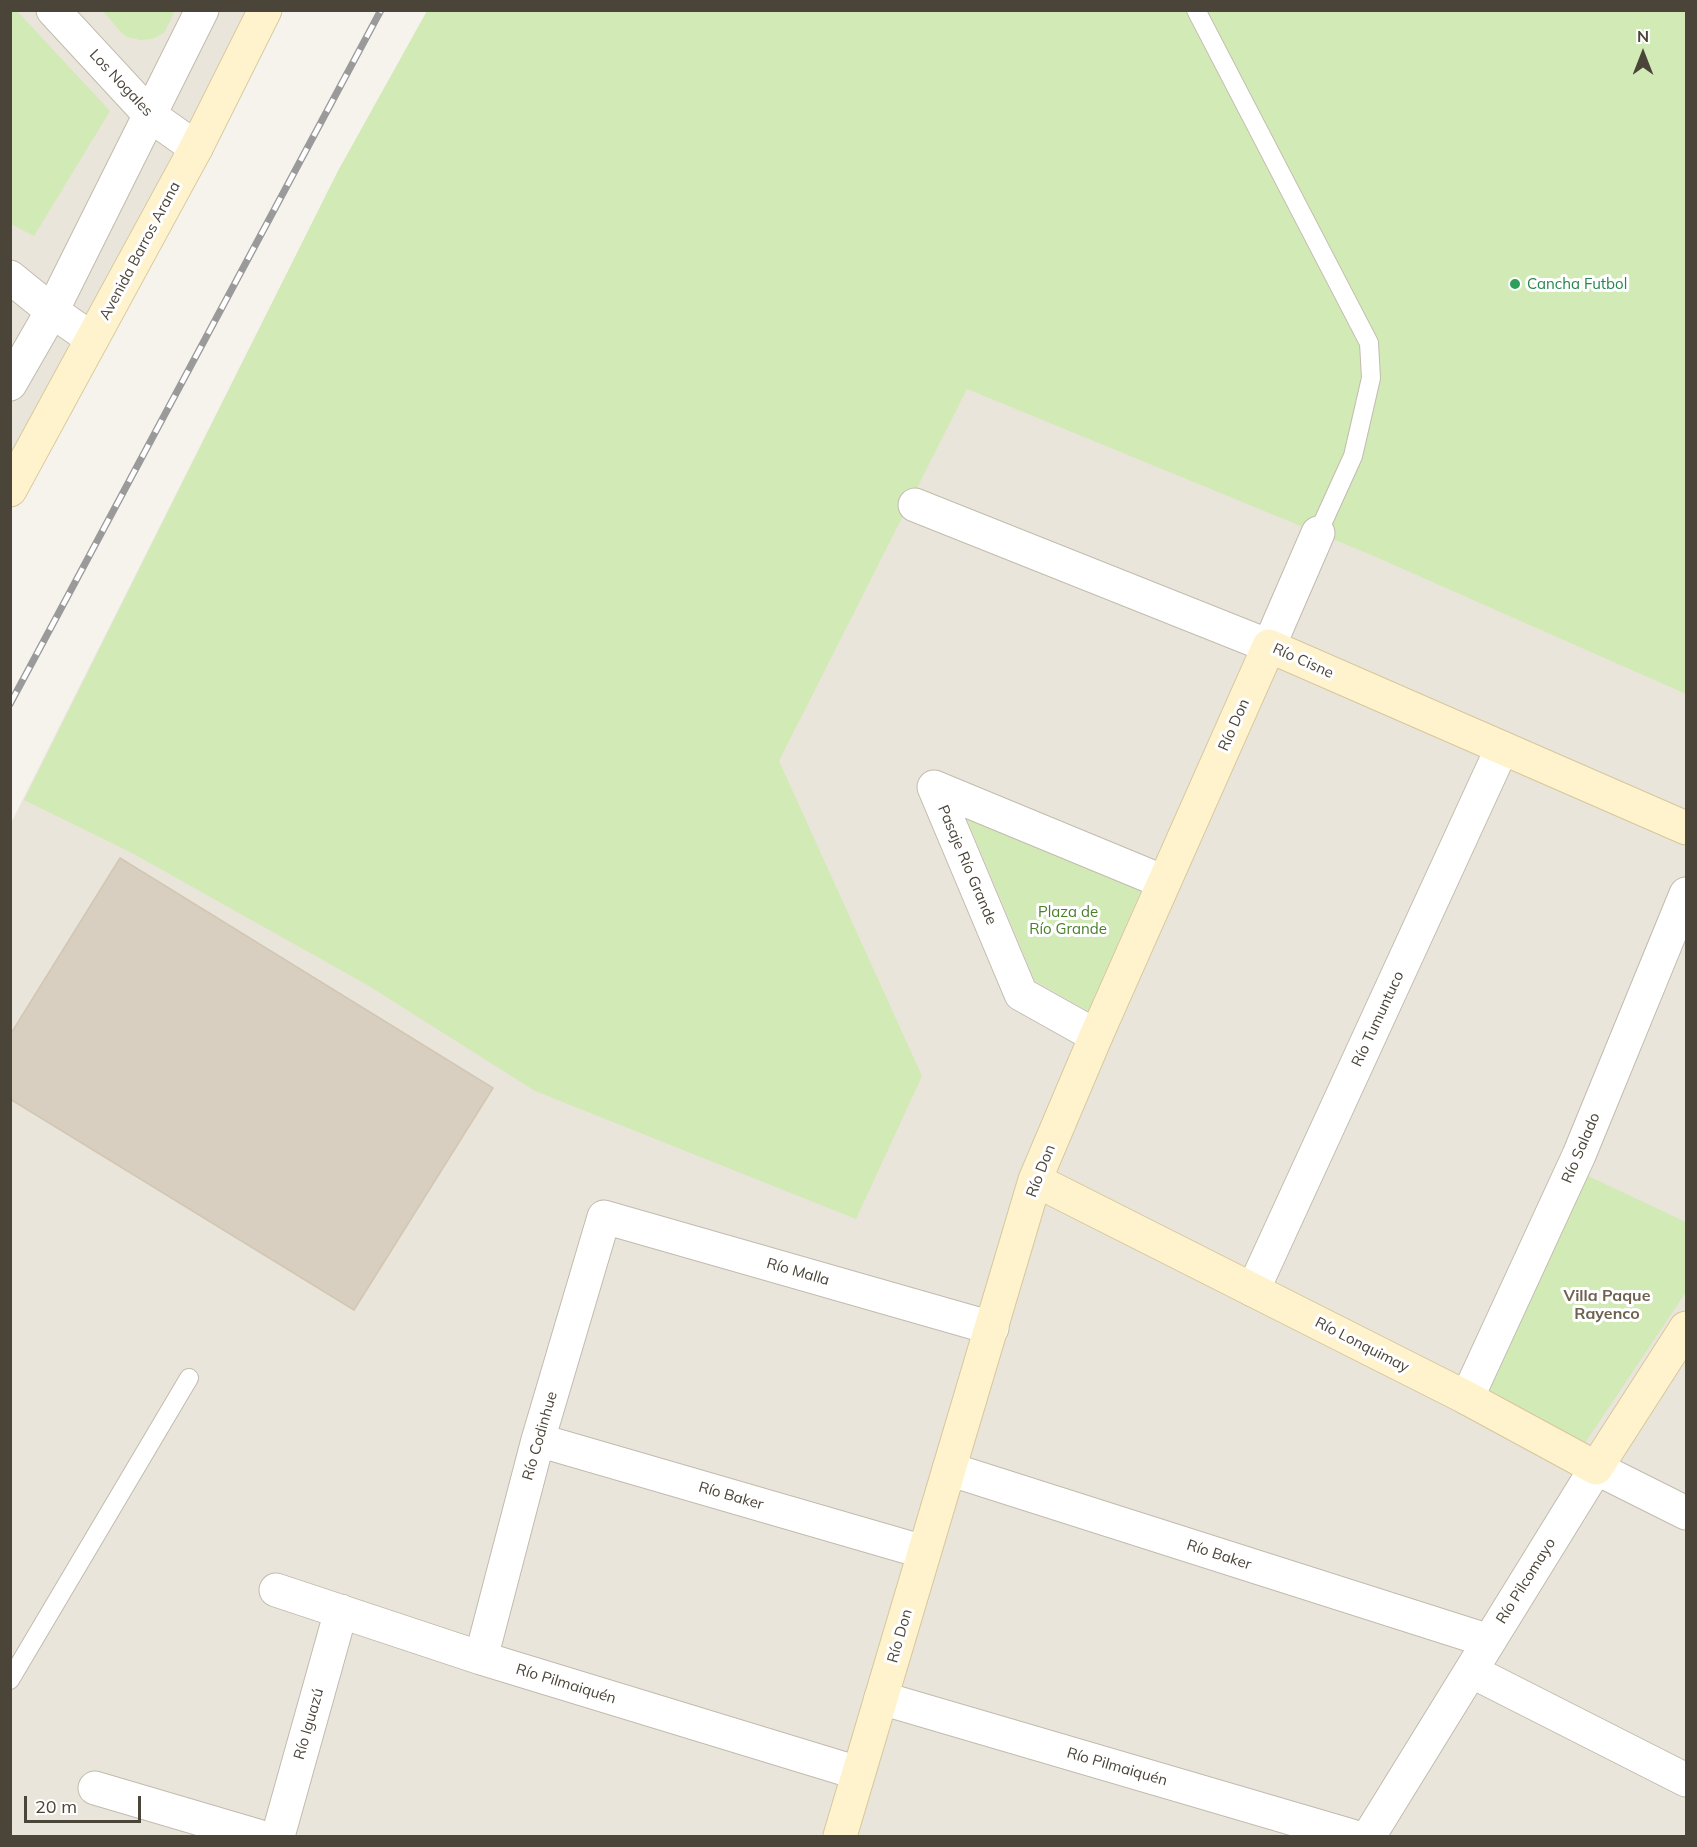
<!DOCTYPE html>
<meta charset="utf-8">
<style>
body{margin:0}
#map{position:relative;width:1697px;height:1847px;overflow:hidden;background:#f6f3ec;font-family:Mulish,sans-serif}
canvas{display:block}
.frame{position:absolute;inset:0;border:12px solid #4b4439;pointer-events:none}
.north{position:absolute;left:1613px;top:24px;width:60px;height:60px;-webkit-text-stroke:4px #fff;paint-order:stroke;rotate:0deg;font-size:16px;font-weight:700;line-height:24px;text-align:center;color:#4b4439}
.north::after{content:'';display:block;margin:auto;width:21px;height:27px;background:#4b4439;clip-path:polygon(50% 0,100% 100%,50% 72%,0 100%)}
.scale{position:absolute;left:24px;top:1796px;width:117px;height:27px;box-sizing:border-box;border:3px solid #4b4439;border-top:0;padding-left:8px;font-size:18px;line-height:21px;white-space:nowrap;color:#4b4439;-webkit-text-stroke:4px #fff;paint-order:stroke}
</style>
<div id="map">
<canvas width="1697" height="1847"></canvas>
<div class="frame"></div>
<div class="north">N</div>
<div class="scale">20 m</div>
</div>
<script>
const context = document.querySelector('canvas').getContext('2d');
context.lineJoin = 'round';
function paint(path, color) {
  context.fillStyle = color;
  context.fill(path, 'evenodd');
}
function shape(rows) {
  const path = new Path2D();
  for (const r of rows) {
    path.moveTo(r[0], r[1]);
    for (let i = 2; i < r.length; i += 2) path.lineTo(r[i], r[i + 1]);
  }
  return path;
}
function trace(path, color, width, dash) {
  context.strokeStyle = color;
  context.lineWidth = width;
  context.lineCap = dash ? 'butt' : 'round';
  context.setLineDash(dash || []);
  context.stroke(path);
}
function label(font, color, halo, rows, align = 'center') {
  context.font = font + ' Mulish,sans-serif';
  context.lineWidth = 6;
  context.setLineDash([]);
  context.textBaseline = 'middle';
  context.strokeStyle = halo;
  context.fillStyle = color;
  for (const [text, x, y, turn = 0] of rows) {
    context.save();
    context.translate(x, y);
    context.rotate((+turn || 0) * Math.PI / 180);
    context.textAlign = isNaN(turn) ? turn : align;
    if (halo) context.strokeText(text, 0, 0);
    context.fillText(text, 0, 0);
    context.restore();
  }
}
paint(shape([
 [11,11,250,11,11,481],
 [427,11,1686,11,1686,1836,11,1836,11,823,338,171]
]), '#eae5da');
paint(shape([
 [10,11,17,11,110,111,34,236,11,224],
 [103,11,175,11,164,33,152,39,140,40,127,37,119,30],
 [427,11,1686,11,1686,694,1369,554,967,389,779,761,922,1076,856,1219,535,1091,369,986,132,853,24,800,338,171],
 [967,819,1141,891,1088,1011,1035,981],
 [1586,1175,1686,1222,1686,1292,1585,1443,1487,1392]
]), '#d2eab5');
const building = shape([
 [120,858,493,1088,354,1310,10,1099,10,1035,120,858]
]);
paint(building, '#d8cfc1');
trace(building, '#d3c7b4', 1.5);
const lane = shape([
 [1196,10,1369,343,1371,378,1353,456,1318,533],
 [10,1680,189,1378]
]);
const street = shape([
 [53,10,151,116,196,148],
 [10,277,52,311,92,339],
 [10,384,52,311,202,10],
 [915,505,1269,646,1318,533],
 [1096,1036,1021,994,934,787,1164,882],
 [1253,1290,1502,748],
 [1467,1398,1579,1155,1686,894],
 [538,1440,924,1552],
 [949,1469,1489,1641],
 [276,1590,481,1658,858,1773],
 [481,1658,538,1440,604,1217,992,1328],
 [1471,1671,1686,1780],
 [881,1698,1352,1836],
 [95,1788,258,1836],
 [278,1836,341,1611],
 [1369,1836,1596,1468,1686,1513]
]);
const secondary = shape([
 [10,490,196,148,265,10],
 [1035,1180,1467,1398,1596,1468,1686,1328],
 [840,1836,1035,1180,1096,1036,1269,646,1686,828]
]);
trace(lane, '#c2bbae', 20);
trace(street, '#c2bbae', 35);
trace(secondary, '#d6c79b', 35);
trace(lane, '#fff', 18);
trace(street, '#fff', 33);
trace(secondary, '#fff3cd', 33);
const rail = shape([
 [10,704,381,10]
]);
trace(rail, '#9a9a9a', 7);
trace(rail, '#fff', 4.5, [14]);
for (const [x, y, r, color] of [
 [1515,284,6,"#2e9e5b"]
]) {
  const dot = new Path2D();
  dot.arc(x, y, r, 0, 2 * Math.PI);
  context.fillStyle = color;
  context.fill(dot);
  trace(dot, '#fff', 2);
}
label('15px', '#4b4439', '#fff', [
 ["Los Nogales",121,83,47],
 ["Avenida Barros Arana",140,251,-62],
 ["Río Cisne",1303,661,24],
 ["Río Don",1234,725,-66],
 ["Pasaje Río Grande",967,865,67],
 ["Río Tumuntuco",1378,1019,-65],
 ["Río Salado",1581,1148,-67],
 ["Río Don",1041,1171,-69],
 ["Río Malla",798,1272,16],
 ["Río Lonquimay",1362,1345,27],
 ["Río Codinhue",540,1436,-74],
 ["Río Baker",731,1496,16],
 ["Río Baker",1219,1555,18],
 ["Río Pilcomayo",1526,1581,-58],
 ["Río Don",900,1636,-74],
 ["Río Pilmaiquén",566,1684,17],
 ["Río Iguazú",309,1724,-74],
 ["Río Pilmaiquén",1117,1767,16]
]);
label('15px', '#27864d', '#fff', [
 ["Cancha Futbol",1527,284]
], 'left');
label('15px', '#4a7f2a', '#fff', [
 ["Plaza de",1068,912],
 ["Río Grande",1068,929]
]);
label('bold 16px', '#6e6250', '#fff', [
 ["Villa Paque",1607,1296],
 ["Rayenco",1607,1314]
]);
</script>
